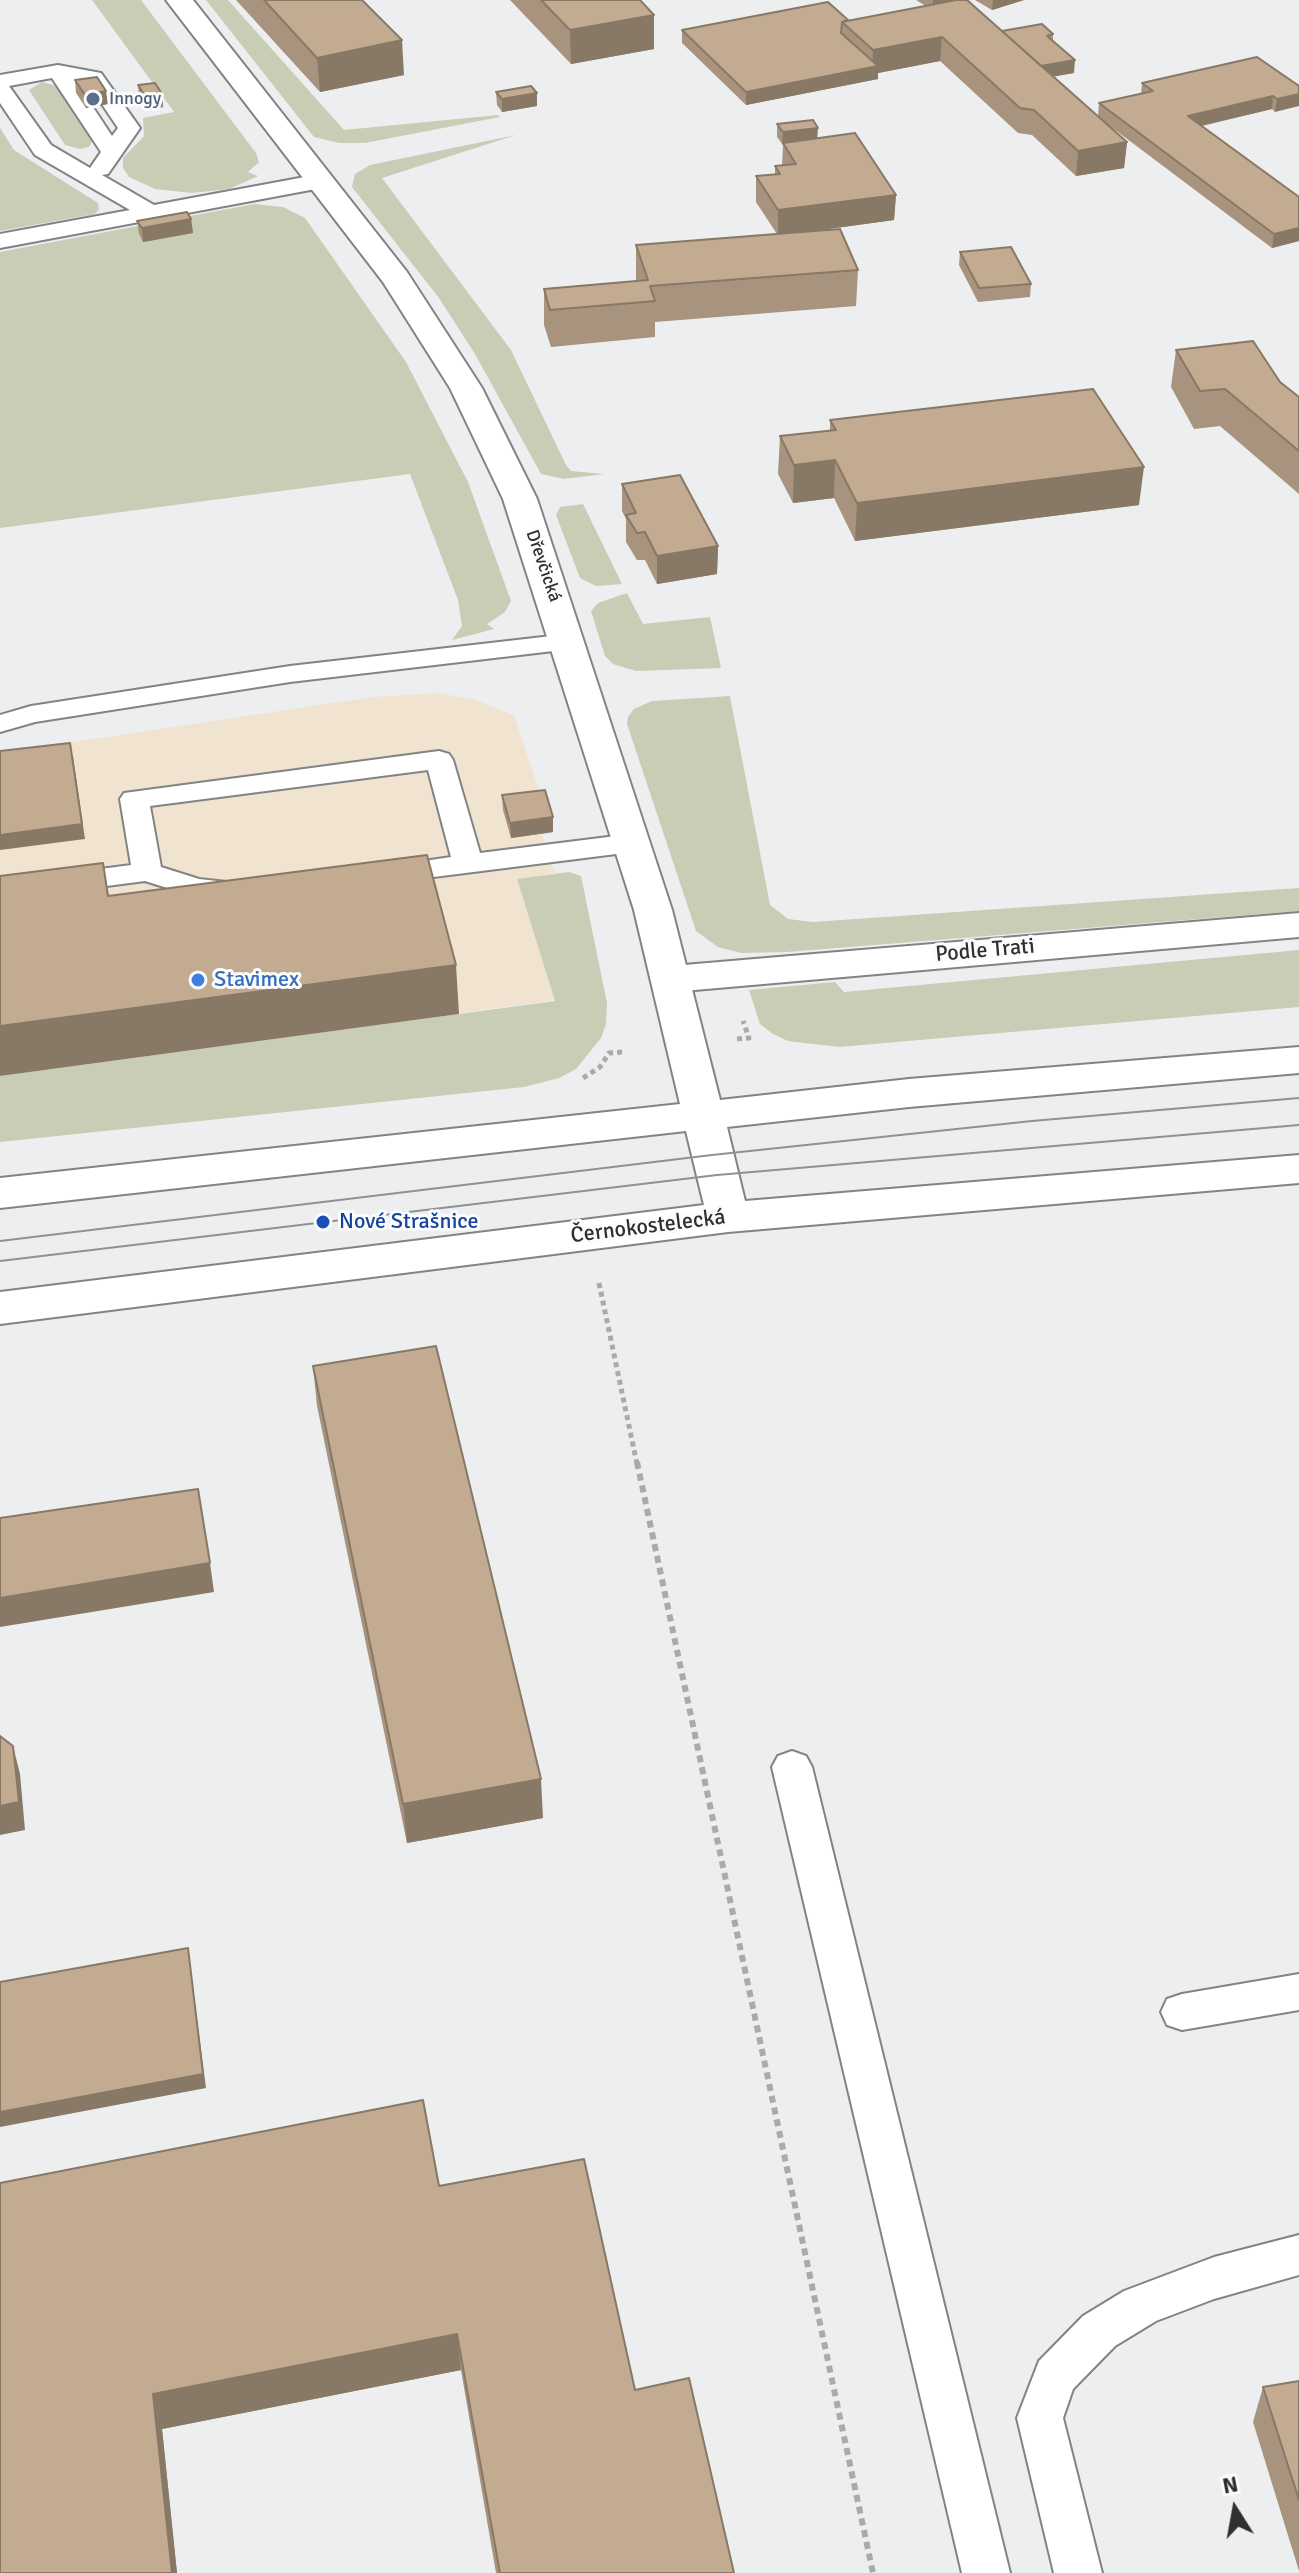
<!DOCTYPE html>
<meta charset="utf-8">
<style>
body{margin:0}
#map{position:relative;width:1299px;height:2573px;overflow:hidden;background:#edeef0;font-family:Signika,sans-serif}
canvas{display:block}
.north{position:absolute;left:1195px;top:2469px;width:80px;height:80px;-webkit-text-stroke:6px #fbfcfe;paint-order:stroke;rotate:349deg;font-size:22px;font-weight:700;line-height:32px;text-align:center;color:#2f2f30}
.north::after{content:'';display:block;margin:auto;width:28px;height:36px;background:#2f2f30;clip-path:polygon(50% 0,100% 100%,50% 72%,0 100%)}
</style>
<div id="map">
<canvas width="1299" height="2573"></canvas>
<div class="north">N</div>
</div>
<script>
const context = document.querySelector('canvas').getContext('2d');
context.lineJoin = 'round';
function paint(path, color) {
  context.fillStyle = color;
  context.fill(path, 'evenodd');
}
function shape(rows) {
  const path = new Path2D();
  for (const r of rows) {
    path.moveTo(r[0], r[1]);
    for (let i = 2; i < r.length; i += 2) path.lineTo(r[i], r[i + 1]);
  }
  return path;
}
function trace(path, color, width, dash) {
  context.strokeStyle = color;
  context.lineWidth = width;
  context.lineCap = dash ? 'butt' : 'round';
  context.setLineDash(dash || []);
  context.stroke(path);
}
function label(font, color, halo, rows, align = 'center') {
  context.font = font + ' Signika,sans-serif';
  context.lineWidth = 6;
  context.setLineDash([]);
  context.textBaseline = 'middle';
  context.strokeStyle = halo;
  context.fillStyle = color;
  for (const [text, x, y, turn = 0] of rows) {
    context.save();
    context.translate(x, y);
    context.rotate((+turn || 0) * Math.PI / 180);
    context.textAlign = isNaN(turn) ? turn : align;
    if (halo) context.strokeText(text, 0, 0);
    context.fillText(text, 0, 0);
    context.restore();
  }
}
paint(shape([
 [439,693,475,700,514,715,553,832,542,835,555,873,517,880,555,1000,0,1076,0,753,373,697]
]), '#f0e3cf');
paint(shape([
 [92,0,141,0,256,153,259,162,248,172,258,176,229,189,192,193,155,189,129,177,123,168,123,158,144,136,143,118,174,112],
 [206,0,228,0,344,130,498,115,500,117,365,143,339,143,314,137],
 [42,82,57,86,93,140,89,147,80,149,65,145,29,90],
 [0,128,14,150,98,203,99,209,95,214,0,231],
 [516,135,382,178,511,350,566,465,571,471,604,474,564,479,541,474,475,354,439,298,352,187,355,174,370,165],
 [254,204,283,207,305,218,406,362,468,482,511,601,505,612,487,624,494,629,452,640,462,626,458,600,410,474,0,528,0,252],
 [583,504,622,584,596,586,580,578,556,515,560,507],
 [627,593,643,624,710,617,721,668,636,671,613,664,605,656,591,611,598,603],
 [730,696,770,905,788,919,813,922,1299,888,1299,911,787,952,741,953,718,947,696,931,627,724,628,717,634,709,652,701],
 [569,872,581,876,607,1003,606,1024,601,1038,576,1069,559,1078,524,1087,0,1142,0,1076,555,1001,517,879],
 [1299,950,1299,1007,839,1047,788,1041,773,1034,760,1024,749,990,835,982,844,992]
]), '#c9cdb5');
const service = shape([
 [58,65,101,73,140,128,108,174,102,175,154,205,321,174,332,181,321,188,0,248,0,234,130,210,35,155,0,103,0,75,58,65],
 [52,78,101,152,90,168,51,145,9,86,52,78],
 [75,80,87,82,118,128,112,136,75,80],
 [569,634,579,636,583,642,579,648,290,682,35,722,0,732,0,715,31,706,290,666,569,634],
 [439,751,449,754,453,760,480,853,632,834,642,837,647,843,642,849,632,852,386,883,376,880,371,874,376,868,451,857,428,770,150,806,161,867,199,879,245,884,249,891,245,898,234,900,196,897,145,881,0,900,0,882,131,865,120,799,124,793,439,751],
 [792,1751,806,1756,812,1767,1010,2573,962,2573,772,1767,778,1756,792,1751],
 [1299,1974,1299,2010,1182,2030,1167,2025,1161,2012,1167,1999,1182,1994,1299,1974],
 [1299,2235,1299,2275,1214,2299,1156,2321,1115,2346,1073,2389,1063,2418,1102,2573,1054,2573,1017,2418,1039,2361,1083,2316,1124,2291,1214,2257,1299,2235]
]);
const minor = shape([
 [1299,913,1299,937,672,992,658,988,652,979,658,970,672,966,1299,913]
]);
const secondary = shape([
 [166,0,193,0,407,272,482,388,537,499,672,910,720,1100,909,1079,1299,1047,1299,1073,909,1107,727,1127,745,1201,1299,1155,1299,1183,728,1232,0,1324,0,1292,704,1205,686,1131,0,1208,0,1178,680,1104,634,910,503,499,450,388,383,282,166,0]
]);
trace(service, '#828385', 4);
trace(minor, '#828385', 4);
trace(secondary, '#828385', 4);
trace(shape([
 [737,1039,749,1038,743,1021],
 [583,1078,600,1067,609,1053,623,1052],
 [599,1283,637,1464]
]), '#a9aaab', 5, [5, 4]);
trace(shape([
 [637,1462,873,2573]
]), '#a9aaab', 6, [7, 5]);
paint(service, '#fff');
paint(minor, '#fff');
paint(secondary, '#fff');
trace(shape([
 [0,1241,712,1155,1032,1121,1299,1098],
 [0,1261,717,1175,1299,1125]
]), '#919193', 2);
paint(shape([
 [236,0,362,0,404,75,320,92],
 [510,0,640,0,654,49,571,64],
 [916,0,967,0,1002,31,1053,34,1053,40,1074,73,1053,76,1098,116,1099,103,1141,94,1142,83,1299,86,1275,112,1272,109,1202,126,1299,197,1299,241,1272,248,1098,117,1127,142,1124,168,1076,176,1032,135,1018,133,940,61,878,73,878,79,746,105,682,43,682,30,848,20,926,6],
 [975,0,1024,0,992,10],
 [75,80,108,104,86,108,76,93],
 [138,85,162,94,163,107,147,110,139,98],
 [496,92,537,106,502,112,497,105],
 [777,124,896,195,894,220,805,232,858,270,856,306,655,322,655,337,551,347,544,325,544,289,636,281,636,245,777,234,756,202,756,176,775,174,775,166,782,165,783,145,777,137],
 [191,219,193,233,143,242,139,234,137,221],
 [960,252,1031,284,1030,297,978,302,959,265],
 [1176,350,1280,382,1299,397,1299,494,1220,426,1194,429,1171,387],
 [830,420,1139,505,855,541,834,498,793,503,778,474,780,436,830,430],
 [622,484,718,546,717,574,657,584,645,560,637,560,626,542,626,519,622,511],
 [502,795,553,817,553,832,511,838,503,810],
 [313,1366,543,1818,407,1843,317,1406],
 [0,2183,439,2186,635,2390,734,2573,496,2573,461,2370,162,2429,177,2573,0,2573],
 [1299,2381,1299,2571,1253,2422,1263,2387]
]), '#a8937e');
paint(shape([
 [933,0,964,0,933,10],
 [993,0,1024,0,992,10],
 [654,15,654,49,571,64,570,30],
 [942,37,940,61,878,73,878,79,746,105,746,92,872,67,873,50],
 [402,40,404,75,320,92,317,58],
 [1075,60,1074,73,1030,81,1031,68],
 [106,91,108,104,86,108,85,95],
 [537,93,537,106,502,112,502,99],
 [162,94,163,107,147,110,145,96],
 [1299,94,1299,106,1275,112,1277,99],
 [1273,96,1272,109,1187,129,1188,116],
 [818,128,817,141,783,143,782,145,783,132],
 [1127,142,1124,168,1076,176,1078,151],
 [896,195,894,220,778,236,778,210],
 [191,219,193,233,143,242,142,228],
 [1299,228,1299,241,1272,248,1274,234],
 [835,460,834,498,793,503,794,465],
 [1144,467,1139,505,855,541,857,503],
 [718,546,717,574,657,584,657,556],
 [73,757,85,839,0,850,0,835],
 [553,817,553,832,511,838,510,823],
 [456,965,459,1014,0,1076,0,1026],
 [210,1563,214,1592,0,1627,0,1598],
 [13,1746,20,1774,25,1830,0,1835,0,1806],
 [541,1779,543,1818,407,1843,403,1804],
 [188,1948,206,2088,0,2127,0,2112],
 [457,2334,461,2370,162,2429,177,2573,172,2573,153,2394]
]), '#887866');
const building = shape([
 [264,0,362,0,402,40,317,58,264,0],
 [541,0,640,0,654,15,570,30,541,0],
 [956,0,967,0,1127,142,1078,151,1034,110,1020,108,942,37,873,50,842,22,956,0],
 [828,2,848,20,842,22,841,33,878,66,746,92,682,30,828,2],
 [1042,24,1053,34,1047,36,1075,60,1041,66,1002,31,1042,24],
 [1257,57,1299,86,1299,94,1277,99,1273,96,1188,116,1299,197,1299,228,1274,234,1099,103,1153,91,1142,83,1257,57],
 [97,77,106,91,85,95,75,80,97,77],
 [155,83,162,94,145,96,138,85,155,83],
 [531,86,537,93,502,99,496,92,531,86],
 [813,120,818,128,783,132,777,124,813,120],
 [855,133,896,195,778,210,756,176,780,174,775,166,796,164,783,143,855,133],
 [187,212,191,219,142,228,137,221,187,212],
 [840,229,858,270,650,286,655,301,550,310,544,289,648,280,636,245,840,229],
 [1011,247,1031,284,979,288,960,252,1011,247],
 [1253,341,1280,382,1299,397,1299,451,1225,389,1200,391,1176,350,1253,341],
 [1093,389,1144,467,857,503,835,460,794,465,780,436,836,430,830,420,1093,389],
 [680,475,718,546,657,556,645,532,637,533,626,515,636,513,622,484,680,475],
 [70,743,82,824,0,835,0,751,70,743],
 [545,790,553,817,510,823,502,795,545,790],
 [427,855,456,965,0,1026,0,876,103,863,108,896,427,855],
 [436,1346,541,1779,403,1804,313,1366,436,1346],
 [198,1489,210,1563,0,1598,0,1518,198,1489],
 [0,1736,13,1746,19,1802,0,1806,0,1736],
 [188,1948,203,2074,0,2112,0,1982,188,1948],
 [423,2100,439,2186,584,2159,635,2390,689,2378,734,2573,500,2573,457,2334,153,2394,172,2573,0,2573,0,2183,423,2100],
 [1299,2381,1299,2500,1263,2387,1299,2381]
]);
paint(building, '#c3ab92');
trace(building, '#887866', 2);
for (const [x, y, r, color] of [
 [93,99,8,"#5c6f8a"],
 [198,980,8,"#3f7fe0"],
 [323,1222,8,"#1a4fb4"]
]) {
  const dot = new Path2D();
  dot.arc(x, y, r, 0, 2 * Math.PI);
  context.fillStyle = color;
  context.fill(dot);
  trace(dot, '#fbfcfe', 3);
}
label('18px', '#4e5e75', '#fbfcfe', [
 ["Innogy",109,99]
], 'left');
label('18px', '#2f2f30', '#fbfcfe', [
 ["Dřevčická",543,566,71]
]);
label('22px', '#2f2f30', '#fbfcfe', [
 ["Podle Trati",985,951,-5],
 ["Černokostelecká",648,1227,-7]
]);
label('22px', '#366cbe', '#fbfcfe', [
 ["Stavimex",214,980]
], 'left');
label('22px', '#164399', '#fbfcfe', [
 ["Nové Strašnice",339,1222]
], 'left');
</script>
